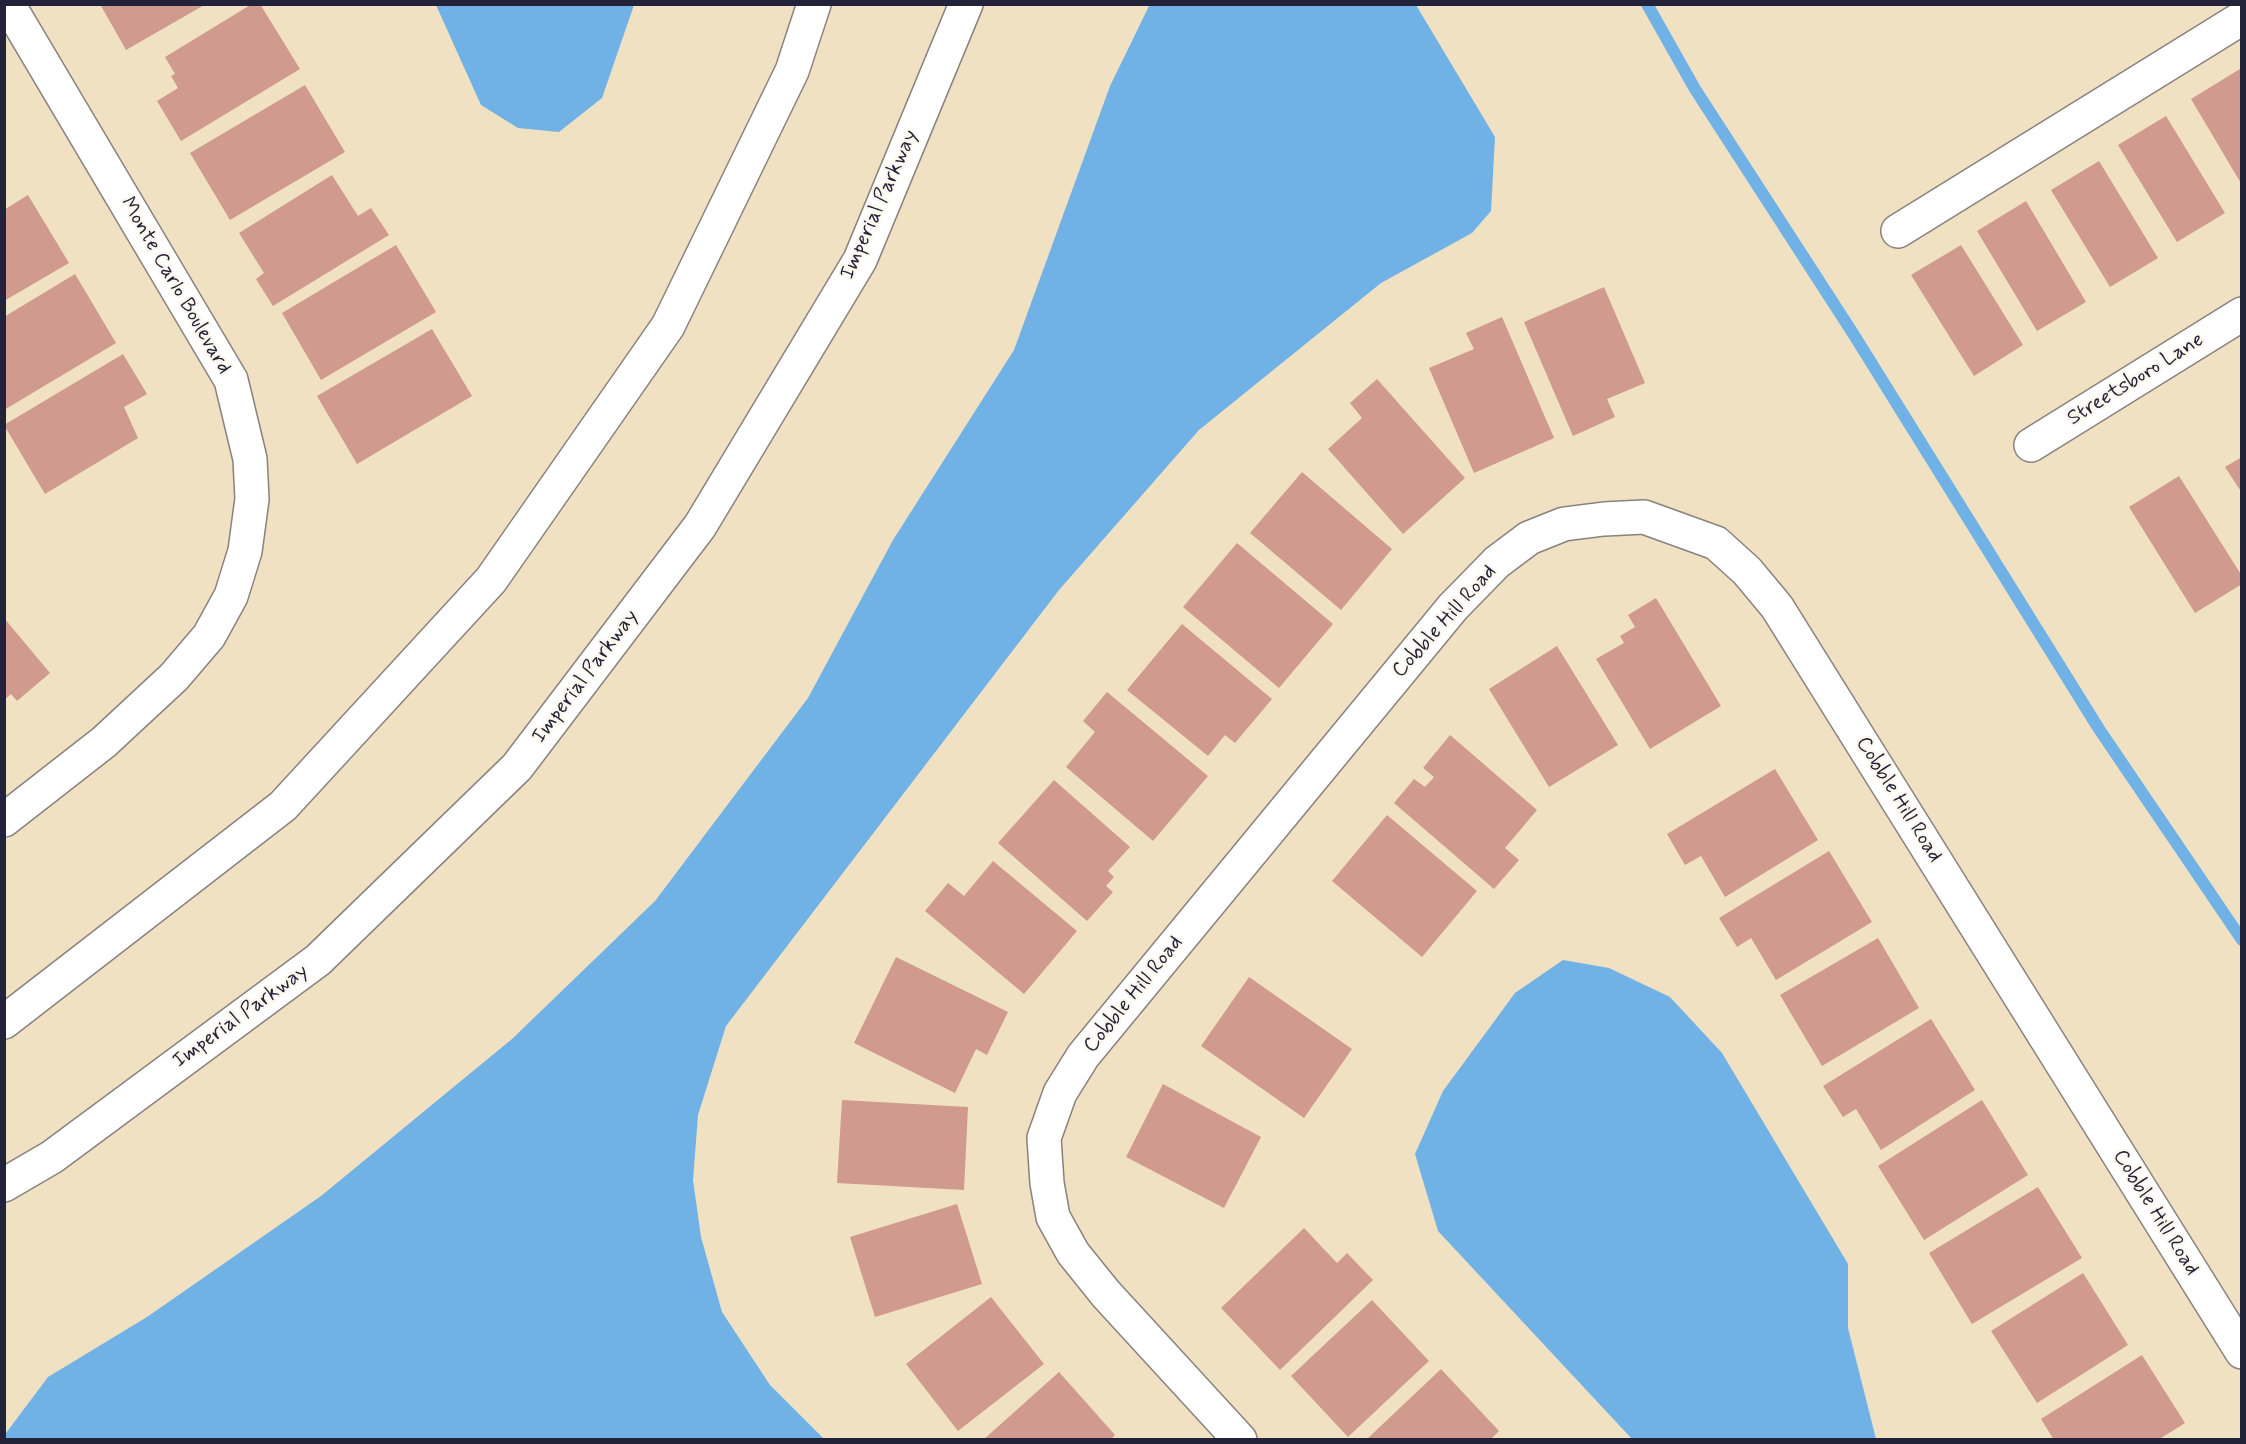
<!DOCTYPE html>
<style>
body{margin:0}
#map{position:relative;width:2246px;height:1444px;overflow:hidden;background:#f0e1c3;font-family:Mynerve,sans-serif}
canvas{display:block}
.frame{position:absolute;inset:0;border:6px solid #22223b;pointer-events:none}
</style>
<div id="map">
<canvas width="2246" height="1444"></canvas>
<div class="frame"></div>
</div>
<script>
const context = document.querySelector('canvas').getContext('2d');
context.lineJoin = 'round';
function paint(path, color) {
  context.fillStyle = color;
  context.fill(path, 'evenodd');
}
function shape(rows) {
  const path = new Path2D();
  for (const r of rows) {
    path.moveTo(r[0], r[1]);
    for (let i = 2; i < r.length; i += 2) path.lineTo(r[i], r[i + 1]);
  }
  return path;
}
function trace(path, color, width, dash) {
  context.strokeStyle = color;
  context.lineWidth = width;
  context.lineCap = dash ? 'butt' : 'round';
  context.setLineDash(dash || []);
  context.stroke(path);
}
function label(font, color, halo, rows, align = 'center') {
  context.font = font + ' Mynerve,sans-serif';
  context.lineWidth = 4.5;
  context.setLineDash([]);
  context.textBaseline = 'middle';
  context.strokeStyle = halo;
  context.fillStyle = color;
  for (const [text, x, y, turn = 0] of rows) {
    context.save();
    context.translate(x, y);
    context.rotate((+turn || 0) * Math.PI / 180);
    context.textAlign = isNaN(turn) ? turn : align;
    if (halo) context.strokeText(text, 0, 0);
    context.fillText(text, 0, 0);
    context.restore();
  }
}
paint(shape([
 [1150,4,1416,5,1495,137,1491,211,1472,233,1381,283,1199,430,1059,590,726,1026,698,1115,693,1180,701,1237,722,1312,770,1385,824,1439,6,1439,6,1433,48,1377,147,1317,321,1196,512,1039,655,901,808,698,893,540,1014,350,1110,86],
 [436,5,634,5,602,98,559,132,518,128,481,105],
 [1563,960,1609,968,1670,997,1722,1053,1848,1264,1848,1328,1876,1439,1632,1439,1438,1231,1415,1154,1443,1091,1515,993]
]), '#70b2e5');
trace(shape([
 [1647,4,1695,89,1854,335,2099,729,2242,940]
]), '#70b2e5', 12);
paint(shape([
 [100,4,206,4,126,50],
 [252,4,260,4,300,69,181,141,157,101,178,88,171,76,175,74,165,57],
 [2240,69,2242,71,2242,185,2191,99],
 [305,85,345,152,230,220,190,153],
 [2166,116,2225,213,2177,242,2118,145],
 [2099,161,2158,258,2110,287,2051,190],
 [332,175,358,216,371,208,389,235,273,306,256,279,264,273,239,233],
 [28,195,69,263,4,301,4,210],
 [2026,201,2086,302,2037,331,1977,231],
 [396,245,436,312,321,380,282,313],
 [1961,245,2023,345,1974,376,1911,275],
 [75,274,116,343,4,410,4,317],
 [1604,287,1645,383,1607,399,1615,417,1573,436,1524,322],
 [1502,317,1554,438,1474,473,1429,368,1474,349,1466,333],
 [432,329,472,396,357,464,317,396],
 [123,354,147,394,124,407,138,438,45,494,4,425],
 [1377,379,1465,478,1403,534,1328,449,1362,418,1350,403],
 [2242,457,2242,493,2225,467],
 [1302,472,1392,549,1341,610,1250,533],
 [2179,476,2242,576,2242,584,2195,613,2129,507],
 [1237,543,1333,624,1279,688,1183,607],
 [1656,598,1721,706,1650,749,1596,659,1624,643,1620,636,1635,627,1628,615],
 [4,618,50,673,17,701,11,694,4,700],
 [1182,624,1272,699,1235,743,1225,735,1208,756,1127,690],
 [1557,646,1618,745,1549,787,1489,689],
 [1107,692,1208,776,1153,841,1066,767,1095,732,1083,721],
 [1450,735,1537,810,1505,848,1519,860,1494,889,1394,803,1414,779,1425,787,1434,777,1423,768],
 [1775,769,1818,840,1725,897,1701,856,1685,865,1667,834],
 [1054,780,1130,847,1108,871,1114,877,1106,886,1113,892,1087,921,998,843],
 [1387,815,1477,891,1422,957,1332,881],
 [1829,851,1872,922,1776,980,1751,938,1737,947,1719,918],
 [993,861,1077,931,1024,994,925,911,948,883,964,896],
 [1878,938,1919,1008,1822,1066,1780,995],
 [896,957,1008,1012,987,1055,976,1049,955,1093,854,1043],
 [1249,977,1352,1049,1304,1118,1201,1046],
 [1931,1019,1975,1090,1881,1150,1856,1109,1843,1117,1823,1086],
 [1163,1084,1261,1137,1224,1208,1126,1157],
 [842,1100,968,1107,964,1190,837,1183],
 [1982,1100,2028,1175,1924,1240,1878,1166],
 [2038,1187,2082,1258,1972,1324,1929,1253],
 [957,1204,982,1284,875,1317,850,1237],
 [1304,1228,1337,1263,1347,1253,1373,1280,1280,1370,1221,1308],
 [2083,1273,2128,1345,2037,1403,1991,1331],
 [991,1297,1044,1364,958,1431,906,1364],
 [1372,1300,1429,1361,1348,1437,1291,1376],
 [2142,1355,2185,1423,2158,1440,2054,1440,2041,1419],
 [1441,1369,1499,1431,1490,1440,1366,1440],
 [1059,1372,1115,1435,1110,1440,983,1440]
]), '#d09a8e');
const minor = shape([
 [1898,231,2242,18],
 [2031,445,2242,314],
 [4,820,104,742,174,677,209,636,231,596,245,551,252,499,250,459,231,380,8,4],
 [1240,1440,1106,1294,1073,1253,1053,1217,1047,1183,1044,1138,1060,1093,1083,1056,1453,607,1497,562,1529,538,1564,524,1604,519,1644,517,1716,543,1747,571,1777,607,2242,1352]
]);
const major = shape([
 [4,1022,283,806,491,580,668,326,792,71,814,4],
 [4,1185,52,1157,318,960,517,767,700,526,860,260,966,4]
]);
trace(minor, '#89827f', 36);
trace(major, '#89827f', 36);
trace(minor, '#fff', 33);
trace(major, '#fff', 33);
label('21px', '#22223b', '#fbf7ec', [
 ["Imperial Parkway",880,205,-66],
 ["Monte Carlo Boulevard",175,286,60],
 ["Streetsboro Lane",2136,380,-32],
 ["Cobble Hill Road",1445,622,-48],
 ["Imperial Parkway",586,677,-53],
 ["Cobble Hill Road",1898,800,58],
 ["Cobble Hill Road",1134,995,-51],
 ["Imperial Parkway",241,1017,-36],
 ["Cobble Hill Road",2155,1213,58]
]);
</script>
